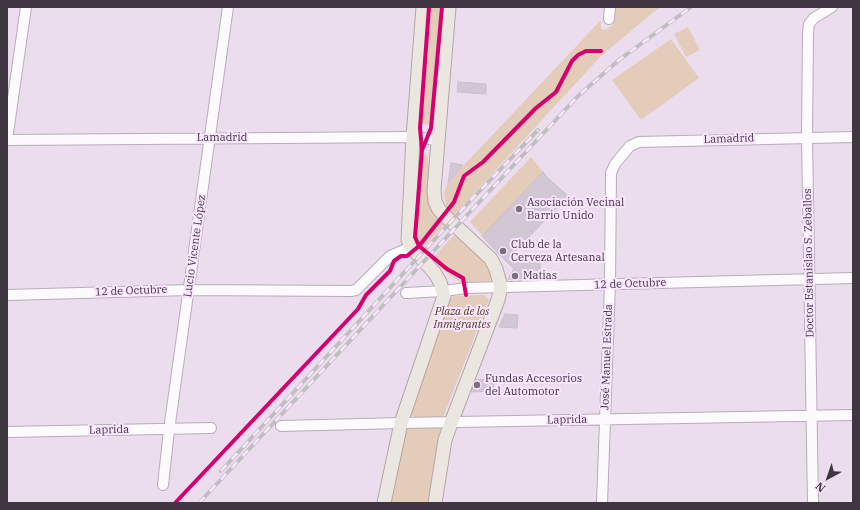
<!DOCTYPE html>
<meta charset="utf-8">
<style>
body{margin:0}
#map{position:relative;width:860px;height:510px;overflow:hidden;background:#ebddee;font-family:"IBM Plex Serif",serif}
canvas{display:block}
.frame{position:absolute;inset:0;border:8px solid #403642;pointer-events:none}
.north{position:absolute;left:808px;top:458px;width:40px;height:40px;-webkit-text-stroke:3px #fae5fe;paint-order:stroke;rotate:220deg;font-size:11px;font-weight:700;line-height:16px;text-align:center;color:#403642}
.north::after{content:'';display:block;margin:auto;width:14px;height:18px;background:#403642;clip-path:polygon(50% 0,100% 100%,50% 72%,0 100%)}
</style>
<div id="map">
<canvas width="860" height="510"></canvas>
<div class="frame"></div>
<div class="north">N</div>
</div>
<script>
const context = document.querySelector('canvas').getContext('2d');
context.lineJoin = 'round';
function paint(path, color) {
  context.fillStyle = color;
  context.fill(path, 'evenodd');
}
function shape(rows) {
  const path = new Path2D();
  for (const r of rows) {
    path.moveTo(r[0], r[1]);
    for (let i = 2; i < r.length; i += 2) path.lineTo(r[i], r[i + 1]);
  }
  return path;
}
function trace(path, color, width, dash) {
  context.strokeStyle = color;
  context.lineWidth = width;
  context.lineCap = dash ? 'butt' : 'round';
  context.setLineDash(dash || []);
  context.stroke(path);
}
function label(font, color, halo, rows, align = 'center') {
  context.font = font + ' "IBM Plex Serif",serif';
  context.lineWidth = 4;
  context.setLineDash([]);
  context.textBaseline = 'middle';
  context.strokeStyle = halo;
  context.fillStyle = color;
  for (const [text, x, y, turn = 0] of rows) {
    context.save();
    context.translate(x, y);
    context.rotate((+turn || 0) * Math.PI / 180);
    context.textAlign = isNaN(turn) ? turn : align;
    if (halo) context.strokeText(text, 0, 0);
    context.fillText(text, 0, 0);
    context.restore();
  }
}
paint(shape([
 [429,7,440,7,433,125,421,124],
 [613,7,660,7,602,55,454,215,447,208,445,201,444,193,448,182,601,20,601,29,605,30,612,26],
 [688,27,700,50,686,57,674,34],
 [671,39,699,78,641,120,612,80],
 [426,154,428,157,429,195,431,210,437,218,445,224,421,250,415,245,413,238,419,156],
 [531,157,548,178,506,261,470,222],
 [454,235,483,260,492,276,490,281,465,283,455,279,431,260],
 [484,295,489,299,488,302,444,415,441,417,416,418,413,416,410,412,448,302,454,296],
 [401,423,451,423,435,503,384,503]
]), '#e3ccb9');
const building = shape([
 [458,82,486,84,486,94,457,92,458,82],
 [451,163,463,165,448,183,451,163],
 [543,172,548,178,568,196,506,261,540,260,540,278,508,279,514,269,493,248,482,236,543,172],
 [505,314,518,315,517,328,499,327,505,314],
 [493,379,494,391,471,392,476,380,493,379]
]);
paint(building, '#d2c7d4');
trace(building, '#cabfcc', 1);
const minor = shape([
 [609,19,610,7],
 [7,140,413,137,437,140],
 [7,140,26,7],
 [406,293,444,291,466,288,853,278],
 [7,295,189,290,351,291,356,290,390,256,411,247],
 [281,426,401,423,853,415],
 [7,432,211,428],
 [163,485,169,430,228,7],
 [602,503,610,284,611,173,615,164,630,146,639,142,853,137],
 [813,503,807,137,808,33,809,24,814,18,832,7]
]);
const major = shape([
 [384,503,401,423,444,296,440,282,434,272,411,247,408,240,413,137,423,7],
 [435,503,445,440,451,423,498,300,501,287,496,269,491,259,443,214,438,208,435,201,434,190,449,7]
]);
trace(minor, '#b7acb9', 12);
trace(major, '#b4a7a4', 15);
trace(minor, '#fcfafc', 10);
trace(major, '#ece6e1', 13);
const rail = shape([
 [221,471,470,201,538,130],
 [199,503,578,96,619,60,691,7]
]);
trace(rail, '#c1bec2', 4);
trace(rail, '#fae5fe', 2.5, [8]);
trace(shape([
 [429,7,420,128,422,150,415,237,419,246,447,269,463,278,466,295],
 [423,148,431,128,442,7],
 [175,503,358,309,366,295,390,271,394,261,401,256,407,256,419,246,454,202,464,176,483,162,536,108,556,92,572,61,578,55,586,51,601,51]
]), '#d6006c', 4);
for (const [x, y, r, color] of [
 [519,209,4,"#7c707e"],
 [503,251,4,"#7c707e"],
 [515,276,4,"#7c707e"],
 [477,385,4,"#7c707e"]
]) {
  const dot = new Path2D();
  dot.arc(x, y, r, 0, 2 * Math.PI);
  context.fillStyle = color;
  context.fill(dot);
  trace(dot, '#fae5fe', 1.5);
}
label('11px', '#403642', '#fae5fe', [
 ["Lamadrid",222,138],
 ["Lamadrid",729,139,-2],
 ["Lucio Vicente López",195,246,-82],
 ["Doctor Estanislao S. Zeballos",809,263,-91],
 ["12 de Octubre",630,284,-2],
 ["12 de Octubre",131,291,-2],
 ["José Manuel Estrada",607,357,-88],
 ["Laprida",567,420,-1],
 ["Laprida",109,430,-1]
]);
label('11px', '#403642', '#fae5fe', [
 ["Asociación Vecinal",527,203],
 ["Barrio Unido",527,216],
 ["Club de la",511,245],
 ["Cerveza Artesanal",511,258],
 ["Matias",523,276],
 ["Fundas Accesorios",485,379],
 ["del Automotor",485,392]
], 'left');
label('italic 11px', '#503d19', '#fae5fe', [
 ["Plaza de los",462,312],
 ["Inmigrantes",462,325]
]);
</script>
